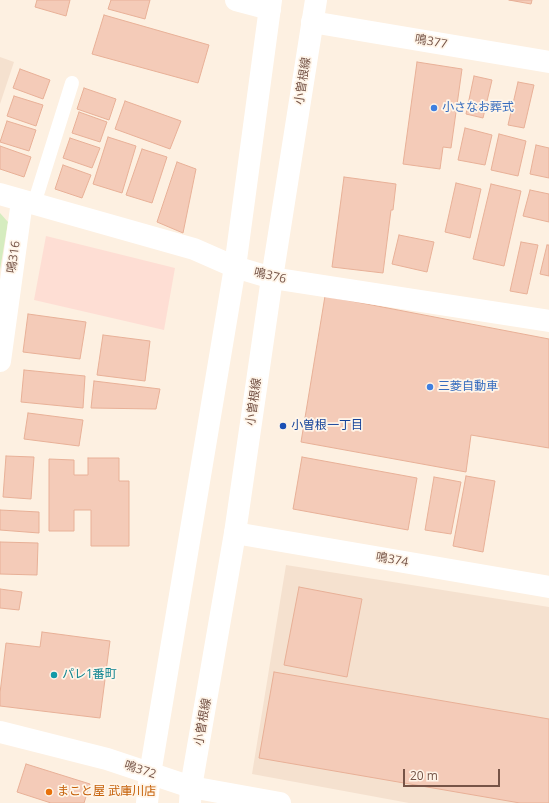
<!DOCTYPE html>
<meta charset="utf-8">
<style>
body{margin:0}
#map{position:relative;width:549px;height:803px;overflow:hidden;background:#fdf0e1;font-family:"Open Sans",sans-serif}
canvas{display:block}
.scale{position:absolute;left:403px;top:769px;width:97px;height:18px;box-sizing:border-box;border:2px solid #765447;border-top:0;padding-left:5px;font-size:12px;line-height:14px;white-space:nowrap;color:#765447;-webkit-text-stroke:3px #fff5e9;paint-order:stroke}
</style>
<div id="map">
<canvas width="549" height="803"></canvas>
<div class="scale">20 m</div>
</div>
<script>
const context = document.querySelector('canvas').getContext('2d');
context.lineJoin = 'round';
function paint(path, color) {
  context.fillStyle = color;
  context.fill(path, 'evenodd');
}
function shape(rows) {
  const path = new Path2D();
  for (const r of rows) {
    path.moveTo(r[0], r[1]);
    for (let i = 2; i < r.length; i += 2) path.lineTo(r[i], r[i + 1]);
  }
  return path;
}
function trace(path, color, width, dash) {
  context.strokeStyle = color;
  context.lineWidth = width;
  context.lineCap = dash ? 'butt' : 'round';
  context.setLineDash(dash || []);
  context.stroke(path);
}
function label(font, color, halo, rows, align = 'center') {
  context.font = font + ' "Open Sans","Noto Sans JP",sans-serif';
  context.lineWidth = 3.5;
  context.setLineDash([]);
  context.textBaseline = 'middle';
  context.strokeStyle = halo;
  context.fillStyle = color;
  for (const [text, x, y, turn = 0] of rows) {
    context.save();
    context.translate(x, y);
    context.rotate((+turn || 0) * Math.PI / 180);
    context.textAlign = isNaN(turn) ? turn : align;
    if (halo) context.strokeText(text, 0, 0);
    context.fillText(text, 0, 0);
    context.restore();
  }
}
paint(shape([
 [0,57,14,62,0,104],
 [286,565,549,607,549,803,409,803,252,774]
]), '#f5e1cf');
paint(shape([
 [46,236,175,268,164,330,34,300]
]), '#feded4');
paint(shape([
 [0,213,8,222,0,270]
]), '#d5ecbf');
const building = shape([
 [37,0,70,0,66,16,35,7,37,0],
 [111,0,150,0,145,19,108,9,111,0],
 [509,0,532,0,531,4,509,0],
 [104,15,209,45,198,83,92,54,104,15],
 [417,62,462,69,451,148,443,147,440,169,403,164,417,62],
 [20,69,50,80,43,99,13,88,20,69],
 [474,76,492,80,483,118,466,114,474,76],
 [518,82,534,85,524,128,508,125,518,82],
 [84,88,116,99,109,120,77,109,84,88],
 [14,96,43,105,36,126,7,116,14,96],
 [125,101,181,121,170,149,115,129,125,101],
 [79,112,107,122,100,142,72,133,79,112],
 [7,121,36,130,29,151,0,142,7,121],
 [465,128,492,135,485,165,458,160,465,128],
 [499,134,526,141,518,176,491,170,499,134],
 [108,137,136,146,122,193,93,184,108,137],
 [70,138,100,148,92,168,63,158,70,138],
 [536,145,549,148,549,178,530,174,536,145],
 [0,146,31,157,24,177,0,169,0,146],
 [142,149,167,157,152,203,126,195,142,149],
 [177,162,196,169,183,233,157,222,177,162],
 [63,165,91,175,82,198,55,189,63,165],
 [344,177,396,184,393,210,391,210,383,273,332,267,344,177],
 [456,183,481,189,470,238,445,232,456,183],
 [491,184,521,191,504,266,473,259,491,184],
 [530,190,549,194,549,222,523,216,530,190],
 [399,235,434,242,427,272,392,264,399,235],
 [521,242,538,245,527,294,510,291,521,242],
 [547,245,549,245,549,276,540,274,547,245],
 [325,296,549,339,549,448,471,435,466,472,301,442,325,296],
 [28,314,86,322,80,359,23,352,28,314],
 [103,335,150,341,145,381,97,375,103,335],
 [24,370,85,376,83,408,21,402,24,370],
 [94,381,160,389,156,409,91,408,94,381],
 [28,413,83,420,79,446,24,439,28,413],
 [6,456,34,457,31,499,3,497,6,456],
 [302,457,417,478,408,530,293,509,302,457],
 [88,458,119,458,119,481,129,481,129,546,91,546,91,510,74,510,74,531,49,531,49,459,74,460,74,475,88,475,88,458],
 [466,476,495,481,483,552,453,546,466,476],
 [434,477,461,482,451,534,425,530,434,477],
 [0,510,39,512,39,533,0,530,0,510],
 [0,542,38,543,37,575,0,574,0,542],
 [299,587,362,599,347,677,284,665,299,587],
 [0,589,22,592,19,610,0,608,0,589],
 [42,632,110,641,100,718,0,706,0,693,6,643,40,647,42,632],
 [274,672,549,719,549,803,520,803,259,758,274,672],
 [26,764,90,784,84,803,51,803,17,792,26,764]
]);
paint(building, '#f4cbb8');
trace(building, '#e8b097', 1);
trace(shape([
 [34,204,72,83]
]), '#fff', 14);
trace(shape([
 [236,0,270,9],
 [312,22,549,62],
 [0,194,194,249,235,267,272,278,549,321],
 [0,361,22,201],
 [235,533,549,587],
 [0,732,107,759,191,787,280,803]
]), '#fff', 22);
trace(shape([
 [147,803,150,774,235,267,271,0],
 [190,803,191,787,235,533,272,278,316,0]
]), '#fff', 22);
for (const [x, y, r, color] of [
 [434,108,4,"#3f7fe0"],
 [430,387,4,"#3f7fe0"],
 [283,426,4,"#1a4fb4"],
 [54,675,4,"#0f9aa8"],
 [49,792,4,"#e8710a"]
]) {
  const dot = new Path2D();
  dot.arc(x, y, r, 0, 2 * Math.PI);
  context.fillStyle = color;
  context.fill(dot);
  trace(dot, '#fff5e9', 1.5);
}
label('12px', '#765447', '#fff5e9', [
 ["鳴377",431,42,10],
 ["小曽根線",303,81,-81],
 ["鳴316",14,257,-82],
 ["鳴376",270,276,13],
 ["小曽根線",254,402,-82],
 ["鳴374",392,560,10],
 ["小曽根線",203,722,-80],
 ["鳴372",140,770,18]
]);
label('12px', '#366cbe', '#fff5e9', [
 ["小さなお葬式",442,108],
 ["三菱自動車",438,387]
], 'left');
label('12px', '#164399', '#fff5e9', [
 ["小曽根一丁目",291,426]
], 'left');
label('12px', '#0d838f', '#fff5e9', [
 ["パレ1番町",62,675]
], 'left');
label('12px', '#c56008', '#fff5e9', [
 ["まこと屋 武庫川店",57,792]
], 'left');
</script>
